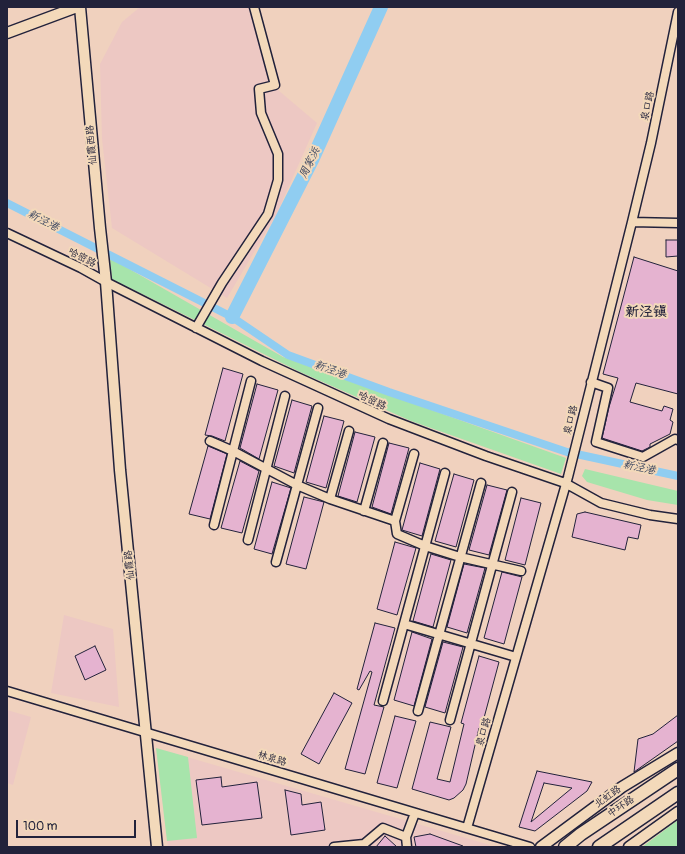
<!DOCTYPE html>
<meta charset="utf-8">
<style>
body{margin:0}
#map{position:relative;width:685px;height:854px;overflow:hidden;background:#f0d1be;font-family:Pangolin,sans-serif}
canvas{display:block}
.frame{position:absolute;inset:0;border:8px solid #22223b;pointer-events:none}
.scale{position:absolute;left:16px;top:820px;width:120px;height:18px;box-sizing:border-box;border:2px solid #22223b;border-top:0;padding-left:5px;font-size:12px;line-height:14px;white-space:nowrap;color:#22223b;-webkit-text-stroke:3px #f3d9ba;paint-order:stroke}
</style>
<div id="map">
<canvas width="685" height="854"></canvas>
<div class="frame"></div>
<div class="scale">100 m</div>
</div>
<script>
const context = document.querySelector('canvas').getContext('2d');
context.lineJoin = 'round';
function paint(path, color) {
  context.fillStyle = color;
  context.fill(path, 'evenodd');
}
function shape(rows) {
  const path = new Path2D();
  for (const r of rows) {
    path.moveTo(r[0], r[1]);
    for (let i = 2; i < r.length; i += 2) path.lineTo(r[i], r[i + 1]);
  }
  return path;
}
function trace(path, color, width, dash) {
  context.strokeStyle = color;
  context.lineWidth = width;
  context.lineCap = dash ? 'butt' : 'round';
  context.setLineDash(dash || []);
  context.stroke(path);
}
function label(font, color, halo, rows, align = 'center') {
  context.font = font + ' Pangolin,"LXGW WenKai TC",sans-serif';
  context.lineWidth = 4;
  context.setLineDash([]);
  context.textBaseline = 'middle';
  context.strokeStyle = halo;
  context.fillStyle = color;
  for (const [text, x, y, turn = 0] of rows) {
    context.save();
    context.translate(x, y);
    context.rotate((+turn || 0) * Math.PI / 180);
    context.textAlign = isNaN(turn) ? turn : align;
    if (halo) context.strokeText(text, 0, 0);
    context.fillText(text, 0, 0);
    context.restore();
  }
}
paint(shape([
 [140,7,258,7,278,90,317,123,276,215,227,298,112,228,102,139,100,64,122,22],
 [64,615,113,629,119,707,51,693],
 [7,710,31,717,13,785,7,783],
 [156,748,490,845,489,847,168,847]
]), '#edc8c3');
paint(shape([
 [110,258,283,357,566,458,561,474,411,421,300,372,112,279],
 [585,469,678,491,678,505,647,500,587,482,582,476],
 [156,748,188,757,197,838,167,841],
 [678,820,678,847,642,847]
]), '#a7e4ab');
trace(shape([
 [7,203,232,317,288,355,389,392,567,452,678,476]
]), '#90cdf1', 8);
trace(shape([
 [232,317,313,158,381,7]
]), '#90cdf1', 14);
const building = shape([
 [666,240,678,240,678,256,666,257,666,240],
 [634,257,678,271,678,394,636,383,630,402,662,411,664,406,673,409,670,420,673,422,670,434,650,444,650,447,642,451,602,438,609,407,618,378,603,374,634,257],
 [223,368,243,374,225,441,212,436,205,435,223,368],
 [257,384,278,390,259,459,240,448,257,384],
 [292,400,312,406,294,473,274,466,292,400],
 [324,416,344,421,326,488,306,482,324,416],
 [355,432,375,437,357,502,338,496,355,432],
 [389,443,409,448,391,514,372,507,389,443],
 [208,446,227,454,210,519,189,514,208,446],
 [240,461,259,471,242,533,221,528,240,461],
 [420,463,440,469,422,536,402,530,420,463],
 [454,474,474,480,456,547,435,541,454,474],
 [272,482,291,488,272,554,254,549,272,482],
 [487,485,507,490,489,555,469,550,487,485],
 [304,497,324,502,306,569,286,564,304,497],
 [521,498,541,503,525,565,505,560,521,498],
 [585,512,641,525,638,539,628,537,625,550,572,537,577,514,585,512],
 [395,542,416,548,397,615,377,609,395,542],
 [431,554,451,560,433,627,413,621,431,554],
 [464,564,485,568,467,633,447,627,464,564],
 [502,572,522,577,504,644,484,638,502,572],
 [375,623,395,628,374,705,384,707,365,774,345,769,372,672,370,671,359,690,357,689,375,623],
 [412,632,432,639,414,706,394,700,412,632],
 [443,642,463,647,445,713,425,707,443,642],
 [95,646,106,670,85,680,75,656,95,646],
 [479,656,499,662,481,729,479,728,466,784,463,790,454,798,449,800,412,789,430,722,451,727,437,779,450,782,464,724,461,723,479,656],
 [334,693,352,703,319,764,301,754,334,693],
 [678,715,678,741,634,772,638,739,653,734,678,715],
 [395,716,416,721,397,788,377,783,395,716],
 [537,771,592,782,587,791,535,831,519,827,537,771],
 [544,783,572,788,531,822,544,783],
 [221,777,222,787,257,782,262,818,202,825,196,780,221,777],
 [285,790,301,794,302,805,321,802,325,830,291,835,285,790],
 [430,834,463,846,463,847,416,847,414,837,430,834],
 [385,836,397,847,376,847,385,836]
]);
paint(building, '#e5b3d0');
trace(building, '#22223b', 1);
const minor = shape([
 [632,222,678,223],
 [7,233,81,268,106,282,262,361,389,419,486,456,565,483,601,503,650,515,678,519],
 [196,328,222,283,268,214,278,180,278,154,261,113,259,89,275,85,254,7],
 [591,382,608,388,596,442,643,457,675,439,678,440],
 [210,441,233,451,297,485,330,499,395,521,397,534,425,546,460,557,521,571],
 [330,499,349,431],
 [364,511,383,443],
 [395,521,414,454],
 [214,525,251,381],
 [248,540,285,396],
 [276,562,318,408],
 [404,624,516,657],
 [7,691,530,847],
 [383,701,445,473],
 [418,711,481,483],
 [450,720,512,492],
 [467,828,568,477,632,222,651,143,678,12],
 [406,837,407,847],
 [334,847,364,844,383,828,406,837,415,813]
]);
const major = shape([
 [80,7,100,228,106,282,120,470,157,847],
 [7,33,77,7],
 [541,847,622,787,678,753],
 [629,847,678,812]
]);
const highway = shape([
 [565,847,581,834,678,769],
 [599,847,678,793]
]);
trace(minor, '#22223b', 11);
trace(major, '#22223b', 13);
trace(highway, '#22223b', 15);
trace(minor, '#f3d9ba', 8);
trace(major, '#f3d9ba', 10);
trace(highway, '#f3d9ba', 12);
label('10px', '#22223b', '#f3d9ba', [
 ["泉口路",648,106,-78],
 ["仙霞西路",92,145,-95],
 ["哈密路",82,258,27],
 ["哈密路",372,401,25],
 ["泉口路",571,420,-76],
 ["仙霞路",130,565,-96],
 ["泉口路",484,732,-74],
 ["林泉路",272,759,17],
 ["北虹路",608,797,-36],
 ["中环路",621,807,-34]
]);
label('italic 11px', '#38445f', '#f3d9ba', [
 ["周家浜",310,163,-64],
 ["新泾港",43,221,27],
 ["新泾港",330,370,19],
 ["新泾港",639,468,12]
]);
label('bold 14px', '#22223b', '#f3d9ba', [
 ["新泾镇",646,312]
]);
</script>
